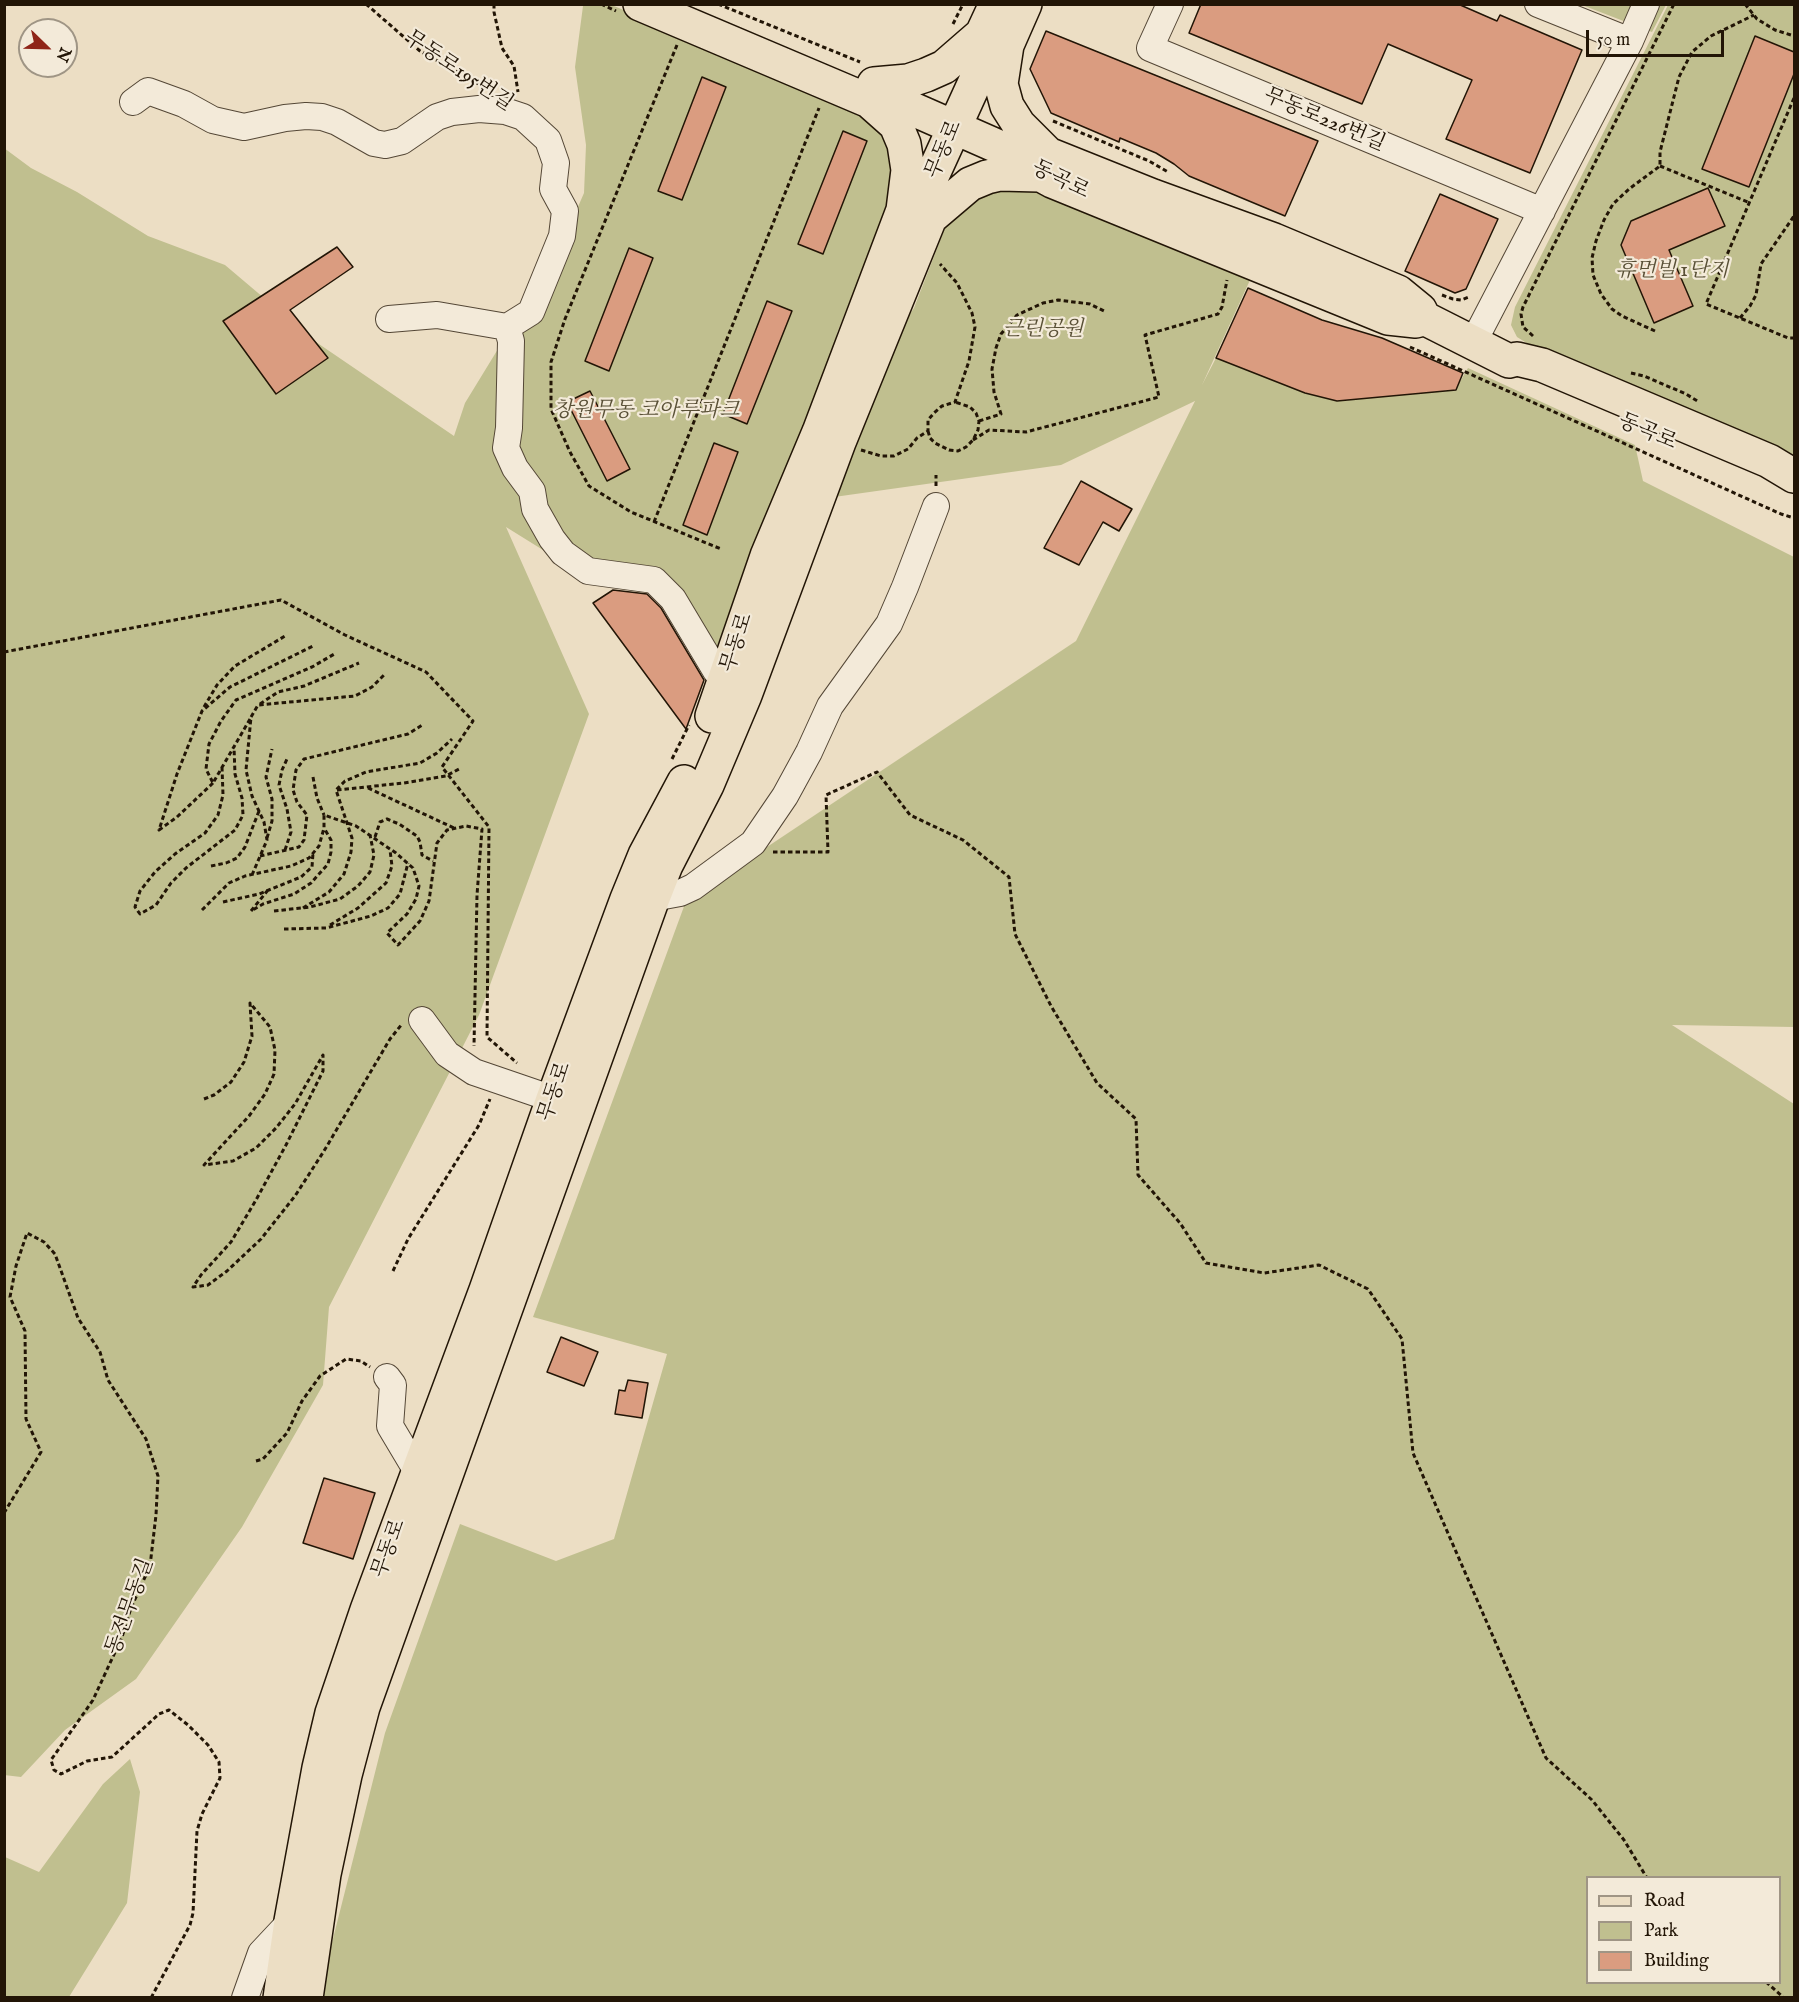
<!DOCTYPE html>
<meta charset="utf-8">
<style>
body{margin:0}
#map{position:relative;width:1799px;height:2002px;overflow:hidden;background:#ecdec4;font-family:"IM FELL English",serif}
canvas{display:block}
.frame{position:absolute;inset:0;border:6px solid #221506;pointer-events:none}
.legend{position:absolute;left:1586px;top:1876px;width:195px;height:108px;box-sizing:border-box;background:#f3ead9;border:2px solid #9f9585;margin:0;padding:8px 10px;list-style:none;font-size:18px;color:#221506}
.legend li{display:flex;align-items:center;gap:12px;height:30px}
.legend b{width:30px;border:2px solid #9f9585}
.north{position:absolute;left:18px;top:18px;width:60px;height:60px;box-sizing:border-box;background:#f3ead9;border:2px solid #9f9585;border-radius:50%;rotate:113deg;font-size:16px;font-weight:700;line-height:24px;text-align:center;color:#221506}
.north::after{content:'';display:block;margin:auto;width:21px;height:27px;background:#8f2418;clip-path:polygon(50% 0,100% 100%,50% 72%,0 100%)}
.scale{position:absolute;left:1586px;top:30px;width:138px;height:27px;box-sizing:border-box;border:3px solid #221506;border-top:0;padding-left:8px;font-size:18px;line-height:21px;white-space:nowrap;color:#221506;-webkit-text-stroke:4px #f3ead9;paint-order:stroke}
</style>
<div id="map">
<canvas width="1799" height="2002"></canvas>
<div class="frame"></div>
<ul class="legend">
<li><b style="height:8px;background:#ecdec4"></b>Road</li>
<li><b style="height:16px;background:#c0bf8f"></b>Park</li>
<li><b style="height:16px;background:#da9c80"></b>Building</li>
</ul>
<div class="north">N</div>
<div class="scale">50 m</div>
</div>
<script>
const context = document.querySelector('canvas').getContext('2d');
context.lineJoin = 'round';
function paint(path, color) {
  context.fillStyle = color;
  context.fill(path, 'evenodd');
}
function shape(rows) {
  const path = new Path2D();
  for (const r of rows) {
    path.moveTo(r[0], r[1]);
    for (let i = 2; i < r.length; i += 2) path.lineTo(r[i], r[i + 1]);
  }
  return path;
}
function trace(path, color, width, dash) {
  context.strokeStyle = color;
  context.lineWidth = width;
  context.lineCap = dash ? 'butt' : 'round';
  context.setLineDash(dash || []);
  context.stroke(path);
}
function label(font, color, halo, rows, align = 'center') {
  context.font = font + ' "IM FELL English","Noto Serif KR",serif';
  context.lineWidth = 4.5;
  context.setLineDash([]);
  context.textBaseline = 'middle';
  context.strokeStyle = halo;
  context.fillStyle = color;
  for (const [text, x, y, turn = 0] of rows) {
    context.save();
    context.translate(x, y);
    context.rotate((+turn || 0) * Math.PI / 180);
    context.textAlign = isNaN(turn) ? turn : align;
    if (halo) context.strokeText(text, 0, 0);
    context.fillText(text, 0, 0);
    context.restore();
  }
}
paint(shape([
 [609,4,834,96,890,131,896,186,837,333,833,373,715,651,674,596,543,550,506,527,589,714,479,1015,329,1307,323,1385,242,1527,136,1679,65,1730,21,1777,4,1775,4,148,31,168,77,192,148,236,225,265,316,342,454,436,465,403,561,246,584,193,586,145,575,67,583,6],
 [1582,5,1666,5,1652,32],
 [1668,5,1794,5,1794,460,1533,347,1517,337,1511,325,1515,307],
 [1015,182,1250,280,1202,385,1216,358,1305,393,1337,401,1455,390,1468,368,1635,445,1643,481,1794,557,1794,1027,1672,1025,1794,1104,1794,1997,318,1998,385,1733,460,1524,556,1561,614,1539,667,1354,533,1317,686,901,1076,641,1195,401,1061,465,827,498,888,346,914,308,955,202],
 [1588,1878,1780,1878,1780,1982,1588,1982],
 [130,1759,140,1792,127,1903,69,1997,5,1997,5,1857,39,1872,103,1784]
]), '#c0bf8f');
const building = shape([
 [1201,4,1458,4,1497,21,1500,15,1582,50,1530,173,1446,139,1472,80,1388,44,1362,104,1189,33,1201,4],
 [1046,31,1318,141,1285,216,1189,176,1174,164,1156,153,1120,138,1119,142,1051,113,1030,69,1046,31],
 [1755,36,1794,52,1794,74,1749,187,1702,169,1755,36],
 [702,77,726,87,682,200,658,191,702,77],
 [843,131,867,141,823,254,798,244,843,131],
 [1708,188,1725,226,1669,250,1693,306,1654,323,1621,245,1631,221,1708,188],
 [1440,194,1498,219,1466,289,1455,293,1405,271,1440,194],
 [337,247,353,267,290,310,328,358,276,394,223,321,337,247],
 [629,248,653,258,609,371,585,361,629,248],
 [1248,288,1322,320,1382,338,1463,373,1456,390,1337,401,1305,393,1216,358,1248,288],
 [767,301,792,311,747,424,723,414,767,301],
 [590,391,630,469,607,481,567,402,590,391],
 [714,443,738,452,707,535,683,525,714,443],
 [1081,481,1132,509,1119,531,1103,522,1079,565,1044,548,1081,481],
 [613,590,647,594,661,608,704,680,686,729,593,603,613,590],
 [561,1337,598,1352,584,1386,547,1372,561,1337],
 [628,1380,648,1383,642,1418,615,1414,619,1390,625,1391,628,1380],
 [324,1478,375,1493,353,1559,303,1543,324,1478]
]);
paint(building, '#da9c80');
trace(building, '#221506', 1.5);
const minor = shape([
 [1170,4,1150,48,1542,211],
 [1538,4,1630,41],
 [133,102,148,91,184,104,213,120,244,127,285,118,306,116,322,117,337,122,374,143,385,145,402,141,437,117,452,112,479,109,505,111,523,117,548,140,556,163,553,189,565,211,562,236,531,312,507,327,511,341,509,428,506,448,515,468,532,491,535,509,552,539,563,553,588,571,654,580,673,599,716,671,726,681],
 [389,319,437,315,507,327],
 [1473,343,1630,41,1646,4],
 [653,898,680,893,693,887,753,843,785,796,809,752,830,706,889,624,905,587,936,506],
 [422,1020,447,1054,474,1072,553,1099],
 [387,1377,393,1385,390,1426,418,1473],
 [245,1998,261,1953,291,1921]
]);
const major = shape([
 [640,4,869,101,899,103,1015,154],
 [1007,45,1001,84,1007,106,1019,125,1048,154],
 [994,62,1007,45,1025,4],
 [874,84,908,81,926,75,944,67,982,34],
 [869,101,896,125,904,144,908,170,903,210],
 [1015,154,1035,151,1048,154,1153,196,1274,240,1398,292,1420,310,1424,318,1509,361,1517,359,1542,365,1769,461,1794,476],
 [1015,154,1019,161,1028,168,1052,181,1388,318,1416,321,1424,318],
 [930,218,970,184,987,177,1000,174,1039,175],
 [712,716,767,556,819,432,903,210,919,190,929,183],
 [280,1998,291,1921,319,1768,332,1713,367,1610,486,1290,553,1099,627,899,645,855,684,782],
 [306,1998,324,1874,345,1775,363,1707,653,898,666,865,707,785,745,695,839,442,930,218,931,207,929,183,980,71,978,62,982,34,996,4]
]);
trace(minor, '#544736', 28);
trace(major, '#221506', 36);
trace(shape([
 [366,4,420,51,484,87],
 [494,4,494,12,502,48,514,66,518,92],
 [601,4,616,11],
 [718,4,860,62],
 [1745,4,1757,19,1775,30,1794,36],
 [953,24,963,4],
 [677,45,565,319,551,362,551,409,570,452,589,486,631,512,721,549],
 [1794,98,1706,304,1788,338,1794,338],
 [1053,121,1149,161,1168,172],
 [1660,166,1750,203],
 [1442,295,1453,299,1461,300,1469,297],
 [1740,318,1750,306,1756,295,1761,264,1794,216],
 [1655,331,1622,316,1612,309,1601,294,1593,275,1592,258,1596,241,1604,220,1613,204,1629,189,1660,166,1660,152,1679,77,1692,52,1711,36,1754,15],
 [1533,336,1523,327,1521,314,1523,307,1674,4],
 [1410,347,1781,514,1794,518],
 [1631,373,1644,376,1686,394,1699,402],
 [979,421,1001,414,994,392,992,369,996,348,1001,334,1017,315,1043,303,1058,300,1090,304,1104,311],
 [928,431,930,438,935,443,949,450,958,451,966,447,973,440,978,430,979,421,976,413,970,407,955,402],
 [973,440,989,430,1026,432,1159,397,1145,335,1218,314,1222,307,1227,280],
 [861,450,881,456,894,456,908,449,917,438,928,431,928,420,934,413,942,406,955,402,969,361,975,327,972,313,957,283,940,264],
 [936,486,936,475],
 [654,522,819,108],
 [4,652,281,600,345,635,426,672,473,721,442,767,489,827,487,1037,517,1063],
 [260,704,278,692,304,686,359,663],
 [204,707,217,685,235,666,285,636],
 [250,719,213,783,206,769,209,744,221,721,236,700,312,667,336,653],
 [672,759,689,725],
 [222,767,223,795,218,815,205,833,175,854,155,872,140,891,135,907,140,914,156,905,171,883,186,868,235,830,243,815,242,798,235,774,234,747],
 [313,777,317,798,324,815],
 [213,783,177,817,159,830,177,774,202,711,230,687,313,646],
 [368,788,454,828],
 [337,790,404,783,446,776,461,768],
 [375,837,380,822,387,819,399,824,417,836,420,842,422,855,433,861],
 [267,838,272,821,272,799,266,777,272,749],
 [285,850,291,832,287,809,279,785,282,770,287,759],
 [773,852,828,852,826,795,877,772,910,815,963,840,1009,877,1015,934,1051,1006,1097,1083,1136,1119,1138,1175,1180,1223,1206,1263,1264,1273,1319,1265,1368,1289,1402,1339,1413,1453,1546,1758,1592,1800,1624,1840,1647,1878],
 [260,856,299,847,304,840,307,815,297,802,293,790,296,770,304,759,408,734,424,724],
 [211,866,226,863,237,858,245,847,259,811],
 [252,875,267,840,264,822,252,796,246,770,251,717,258,705,355,696,372,687,385,674],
 [268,890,251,911,263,904,294,894,311,883,328,864,331,852,331,840,324,828],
 [223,902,259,894,301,877,312,867,313,853],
 [303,908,329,892,344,874,351,852,352,838,336,790,345,781,366,772,420,763,437,753,452,739],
 [202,910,229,883,245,876,291,866,309,858,319,846,324,828,324,815,356,826,396,853,413,868,419,886,416,899,407,914,387,933,398,945,420,921,429,901,437,843,447,830,466,826,482,829,477,895,474,1046],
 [274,911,310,907,340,899,358,886,370,872,374,855,370,835],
 [330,925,358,908,386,883,392,866,390,850],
 [284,929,326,928,371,916,388,908,400,894,408,863],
 [204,1099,214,1095,231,1082,244,1062,252,1036,250,1003,270,1027,275,1050,274,1074,265,1094,249,1116,204,1165,233,1161,256,1148,276,1128,295,1104,323,1055,323,1071,286,1145,256,1200,231,1242,201,1275,193,1287,208,1285,227,1271,261,1239,295,1196,324,1151,390,1039,402,1024],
 [393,1271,408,1239,479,1125,490,1099],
 [256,1461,263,1459,287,1433,302,1401,320,1376,346,1359,361,1361,370,1367],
 [4,1513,41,1452,26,1419,25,1331,10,1297,16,1266,27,1233,44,1242,55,1254,78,1318,100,1352,108,1380,146,1439,158,1476,156,1515,150,1566,131,1608,122,1637,93,1700,51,1760,54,1770,61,1774,87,1761,112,1757,159,1714,169,1710,188,1725,208,1745,219,1762,220,1778,202,1814,197,1831,193,1913,190,1925,151,1998],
 [1766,1982,1784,1998]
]), '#221506', 3, [4.5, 3]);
trace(minor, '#f3ead9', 26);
trace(major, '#ecdec4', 33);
label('21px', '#221506', '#f3ead9', [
 ["무동로195번길",458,72,34],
 ["무동로226번길",1324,121,23],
 ["무동로",945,150,-67],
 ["동곡로",1060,181,26],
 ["동곡로",1647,433,23],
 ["무동로",738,643,-72],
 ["무동로",556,1092,-71],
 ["무동로",390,1549,-70],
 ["동전무동길",131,1607,-70]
]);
label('italic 21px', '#595036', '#f3ead9', [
 ["휴먼빌 1단지",1672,272],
 ["근린공원",1043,331],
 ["창원무동 코아루파크",646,412]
]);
</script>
